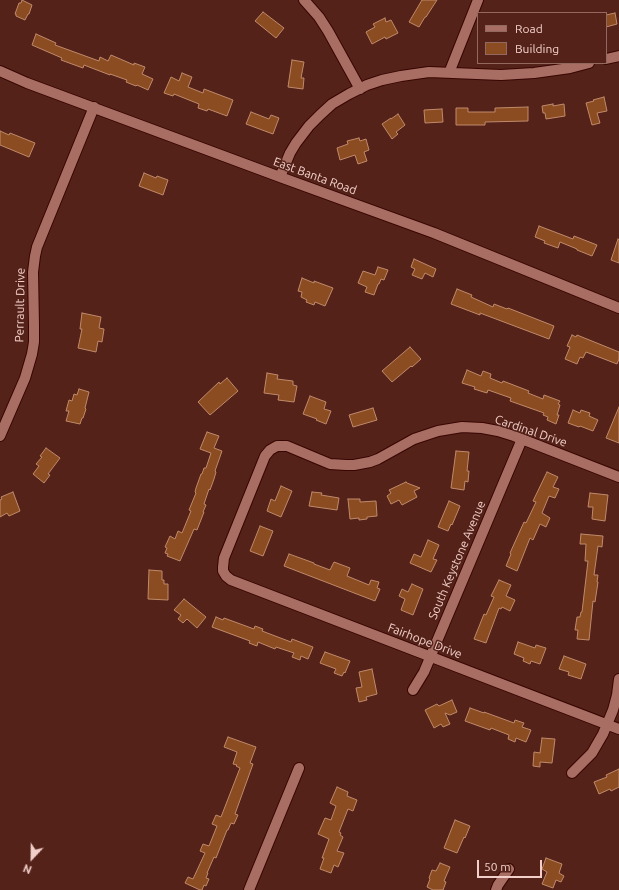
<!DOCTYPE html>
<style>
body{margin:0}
#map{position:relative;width:619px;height:890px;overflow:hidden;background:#542219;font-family:Ubuntu,sans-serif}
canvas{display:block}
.legend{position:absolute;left:477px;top:12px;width:130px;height:52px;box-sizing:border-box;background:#542219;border:1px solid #93685f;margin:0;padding:5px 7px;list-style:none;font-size:12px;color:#f2d0c9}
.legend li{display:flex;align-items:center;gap:8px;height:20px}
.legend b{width:20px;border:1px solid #93685f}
.north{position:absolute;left:12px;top:838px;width:40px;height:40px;-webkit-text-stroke:3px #542219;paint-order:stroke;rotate:202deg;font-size:11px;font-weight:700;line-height:16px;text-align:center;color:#f2d0c9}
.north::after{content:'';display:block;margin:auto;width:14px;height:18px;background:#f2d0c9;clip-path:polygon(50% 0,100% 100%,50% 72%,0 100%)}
.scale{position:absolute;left:477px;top:860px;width:65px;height:18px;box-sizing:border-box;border:2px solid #f2d0c9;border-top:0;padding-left:5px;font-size:12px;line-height:14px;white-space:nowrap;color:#f2d0c9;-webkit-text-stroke:3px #542219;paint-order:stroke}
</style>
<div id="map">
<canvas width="619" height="890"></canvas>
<ul class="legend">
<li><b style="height:5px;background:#a96e63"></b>Road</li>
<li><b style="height:11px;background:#8c4c22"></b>Building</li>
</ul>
<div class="north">N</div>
<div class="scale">50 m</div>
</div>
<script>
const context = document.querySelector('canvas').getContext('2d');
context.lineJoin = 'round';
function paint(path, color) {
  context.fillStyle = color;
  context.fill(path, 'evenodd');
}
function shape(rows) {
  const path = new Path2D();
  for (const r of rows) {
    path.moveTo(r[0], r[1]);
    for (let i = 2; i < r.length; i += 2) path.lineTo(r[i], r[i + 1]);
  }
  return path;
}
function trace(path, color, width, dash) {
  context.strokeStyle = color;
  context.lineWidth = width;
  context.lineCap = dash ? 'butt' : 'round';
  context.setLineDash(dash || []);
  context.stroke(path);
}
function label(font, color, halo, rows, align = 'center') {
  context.font = font + ' Ubuntu,sans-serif';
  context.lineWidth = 3;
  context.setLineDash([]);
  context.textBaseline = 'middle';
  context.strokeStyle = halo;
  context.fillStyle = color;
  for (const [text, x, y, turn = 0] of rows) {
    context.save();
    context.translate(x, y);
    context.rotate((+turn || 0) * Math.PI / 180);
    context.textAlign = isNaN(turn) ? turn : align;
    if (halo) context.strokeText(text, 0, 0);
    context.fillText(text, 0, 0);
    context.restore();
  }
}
const building = shape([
 [22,0,32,5,29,14,28,14,25,20,16,16,16,14,15,14,19,3,21,3,22,0],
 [422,0,437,0,426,17,425,17,419,27,409,22,422,0],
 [263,12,284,28,276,38,255,21,263,12],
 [615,13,617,24,606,27,606,15,615,13],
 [385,18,386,22,391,20,398,33,386,39,385,37,372,44,366,32,375,27,373,24,385,18],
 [36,34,56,43,55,45,99,61,100,57,108,61,111,55,134,65,134,63,145,67,142,74,153,79,148,90,137,85,136,86,126,82,127,80,110,74,110,75,84,65,83,68,61,60,62,58,32,45,36,34],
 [292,60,304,62,301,78,304,78,303,89,288,87,292,60],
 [182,73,192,77,188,87,203,93,204,89,233,100,227,116,208,109,207,111,198,108,199,104,174,94,173,96,164,93,171,77,179,81,182,73],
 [604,97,607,111,597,113,600,123,592,125,586,103,594,101,593,100,604,97],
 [553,104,553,106,564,104,565,116,546,119,545,113,543,113,542,106,553,104],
 [528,107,528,121,485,122,485,125,456,125,456,108,468,108,468,112,495,112,495,108,528,107],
 [442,109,443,122,425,123,424,110,442,109],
 [251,112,269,119,271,115,279,118,273,134,246,124,251,112],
 [398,114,405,125,396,132,398,134,392,139,382,124,391,118,391,119,398,114],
 [0,131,9,135,10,133,35,143,29,157,0,145,0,131],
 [359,138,360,141,366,139,369,150,364,152,367,161,358,164,355,155,340,160,337,148,348,144,347,141,359,138],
 [144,173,156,178,157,176,168,180,163,195,139,186,144,173],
 [539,226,573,239,574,236,597,245,592,256,577,250,577,249,560,242,558,248,544,243,545,241,535,237,539,226],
 [618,239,619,240,619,263,611,260,618,239],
 [414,259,436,269,433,277,425,273,422,279,412,275,415,269,411,267,414,259],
 [378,267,388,270,384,280,381,279,379,284,378,284,374,295,365,292,367,287,358,283,363,271,375,275,378,267],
 [302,278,314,283,314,281,333,288,325,306,315,302,314,305,306,302,307,300,301,297,302,292,298,291,302,278],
 [457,289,472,295,471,297,493,307,494,304,507,309,508,308,554,326,549,339,480,313,480,315,451,304,457,289],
 [82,313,101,317,99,328,104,329,102,342,98,341,96,352,78,348,82,329,80,329,82,313],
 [572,335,576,337,577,335,619,352,619,359,617,364,586,352,583,358,580,357,577,364,565,359,570,347,567,346,572,335],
 [410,347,421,359,412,367,411,366,392,382,382,371,410,347],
 [467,370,481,376,483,371,491,374,490,378,502,383,503,381,529,391,528,393,543,399,544,395,560,401,558,404,560,405,557,415,559,415,556,424,547,420,548,417,543,415,544,413,510,401,511,398,488,390,487,393,474,389,475,387,462,383,467,370],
 [267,373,278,375,277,379,293,381,293,385,297,386,294,402,278,400,279,395,264,393,267,373],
 [227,378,238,391,210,415,198,402,219,382,220,384,227,378],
 [79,389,89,392,85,408,86,409,83,418,82,418,80,424,66,421,69,411,66,411,69,400,72,401,74,394,77,395,79,389],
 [310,396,326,402,324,409,331,411,326,424,316,420,317,419,303,414,310,396],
 [619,407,619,443,606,438,619,407],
 [373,408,377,420,353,427,349,415,373,408],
 [573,410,580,413,581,410,590,413,589,416,598,420,593,431,580,426,579,427,568,423,573,410],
 [207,432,219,436,214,448,222,451,215,471,216,472,214,479,210,490,209,489,204,504,206,505,203,512,204,512,197,530,194,529,180,561,167,556,168,554,165,553,167,548,165,547,170,536,175,539,178,531,182,533,191,511,189,510,196,493,195,492,196,488,201,474,202,474,204,468,206,468,211,453,200,449,207,432],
 [46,448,60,458,48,474,50,475,44,483,33,474,39,466,36,464,42,457,40,456,46,448],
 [456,451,469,452,467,471,469,471,468,482,465,481,464,490,451,488,456,451],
 [547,472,558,477,553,487,559,489,555,498,549,496,542,513,550,518,546,527,540,524,533,540,530,538,517,571,506,566,511,554,510,553,524,522,526,523,536,502,533,501,547,472],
 [406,482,407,483,420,488,414,491,417,497,402,505,399,500,391,504,387,496,391,493,389,490,406,482],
 [281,486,292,491,281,517,267,511,271,499,275,501,281,486],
 [13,492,20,511,9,516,7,513,0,517,0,500,2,499,1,497,13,492],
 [312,492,322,493,321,495,339,498,337,510,309,506,312,492],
 [590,493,608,495,605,521,592,519,593,507,588,507,590,493],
 [348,499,360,499,360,502,376,501,377,516,367,517,367,519,359,520,359,518,350,519,348,499],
 [449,501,460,506,452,525,451,524,448,531,438,527,449,501],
 [260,526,273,531,263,556,250,551,260,526],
 [581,534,603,536,602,547,598,546,594,575,598,575,597,582,598,582,595,602,593,601,589,640,577,639,578,630,575,630,577,617,580,617,581,612,582,612,588,561,585,561,586,544,580,544,581,534],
 [428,540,439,545,433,559,437,560,431,572,410,563,414,554,421,557,428,540],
 [289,554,314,563,314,564,330,570,334,562,350,568,347,576,369,585,371,580,379,582,377,588,380,589,375,601,284,566,289,554],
 [149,570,162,571,162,580,164,580,164,584,168,584,168,600,148,599,149,570],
 [499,580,511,585,506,596,515,600,510,611,502,607,501,609,499,608,486,643,474,639,484,614,486,615,494,597,491,596,499,580],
 [412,584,423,589,413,615,401,610,405,599,399,596,402,589,408,592,412,584],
 [184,599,206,617,197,628,187,619,183,623,178,619,181,615,174,610,184,599],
 [216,617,223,620,224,618,254,629,255,626,263,629,262,631,291,642,292,639,313,647,308,659,301,656,300,660,292,657,294,653,276,647,275,649,258,642,257,646,249,643,250,641,212,627,216,617],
 [518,642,535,648,536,645,546,648,540,664,531,661,530,664,523,661,524,658,514,654,518,642],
 [325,652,350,661,345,673,344,672,342,676,334,673,336,669,320,663,325,652],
 [564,656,586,664,581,679,568,675,569,672,559,669,564,656],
 [372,669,377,694,366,697,367,700,359,702,356,688,362,687,359,672,372,669],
 [452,700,457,712,450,715,445,713,450,724,443,727,441,724,434,728,425,710,437,704,439,706,452,700],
 [470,708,484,713,484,712,514,723,515,720,524,723,522,727,531,730,526,742,516,738,515,742,508,739,509,735,491,728,490,730,465,721,470,708],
 [228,737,256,747,250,763,253,764,235,814,238,815,234,824,231,823,228,830,227,830,216,858,214,857,207,873,208,873,206,878,209,879,206,886,204,885,202,890,200,890,185,883,188,877,193,879,205,853,200,851,203,844,209,846,217,826,212,824,216,815,221,817,240,768,236,766,237,765,233,764,237,752,224,747,228,737],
 [542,738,555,739,552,763,540,762,540,767,533,766,534,752,540,753,542,738],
 [619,769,619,787,611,791,610,789,599,794,594,782,607,777,606,775,619,769],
 [337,787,348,792,347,796,357,800,353,811,348,809,339,832,341,833,340,835,343,837,337,851,344,853,338,867,334,865,331,873,320,869,324,858,322,858,329,839,318,834,325,818,331,820,336,806,330,803,337,787],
 [455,820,470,826,465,838,464,837,457,853,444,848,455,820],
 [546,858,562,864,559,873,564,876,561,882,556,880,553,888,542,884,547,872,542,869,546,858],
 [440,863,450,867,444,881,446,882,443,890,433,890,427,887,430,879,429,878,432,870,436,871,440,863]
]);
paint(building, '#8c4c22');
trace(building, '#bf8a6b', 1);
const minor = shape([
 [304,0,319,17,328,31,360,89],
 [606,59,619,56],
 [0,71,27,83,280,177,434,233,619,308],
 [449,73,478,0],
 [280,177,290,153,296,143,309,126,320,115,332,104,349,94,367,85,382,80,401,76,429,72,501,75,534,73,570,68,589,63],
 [0,436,25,378,32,354,34,342,34,325,33,272,35,256,37,247,94,107],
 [619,477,514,436,498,431,482,428,462,427,438,431,414,439,378,459,370,462,354,465,346,465,330,464,287,446,277,446,270,450,265,456,224,558,223,567,223,571,226,576,231,580,619,729],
 [413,690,424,672,522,439],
 [572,773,592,753,603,734,613,710,617,695,619,679],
 [249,890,299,768],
 [496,890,498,885,509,869]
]);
trace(minor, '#380602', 12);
trace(minor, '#a96e63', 10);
label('12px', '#f2d0c9', '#542219', [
 ["East Banta Road",315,176,20],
 ["Perrault Drive",20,305,-89],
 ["Cardinal Drive",531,431,19],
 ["South Keystone Avenue",457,560,-67],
 ["Fairhope Drive",425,641,21]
]);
</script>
